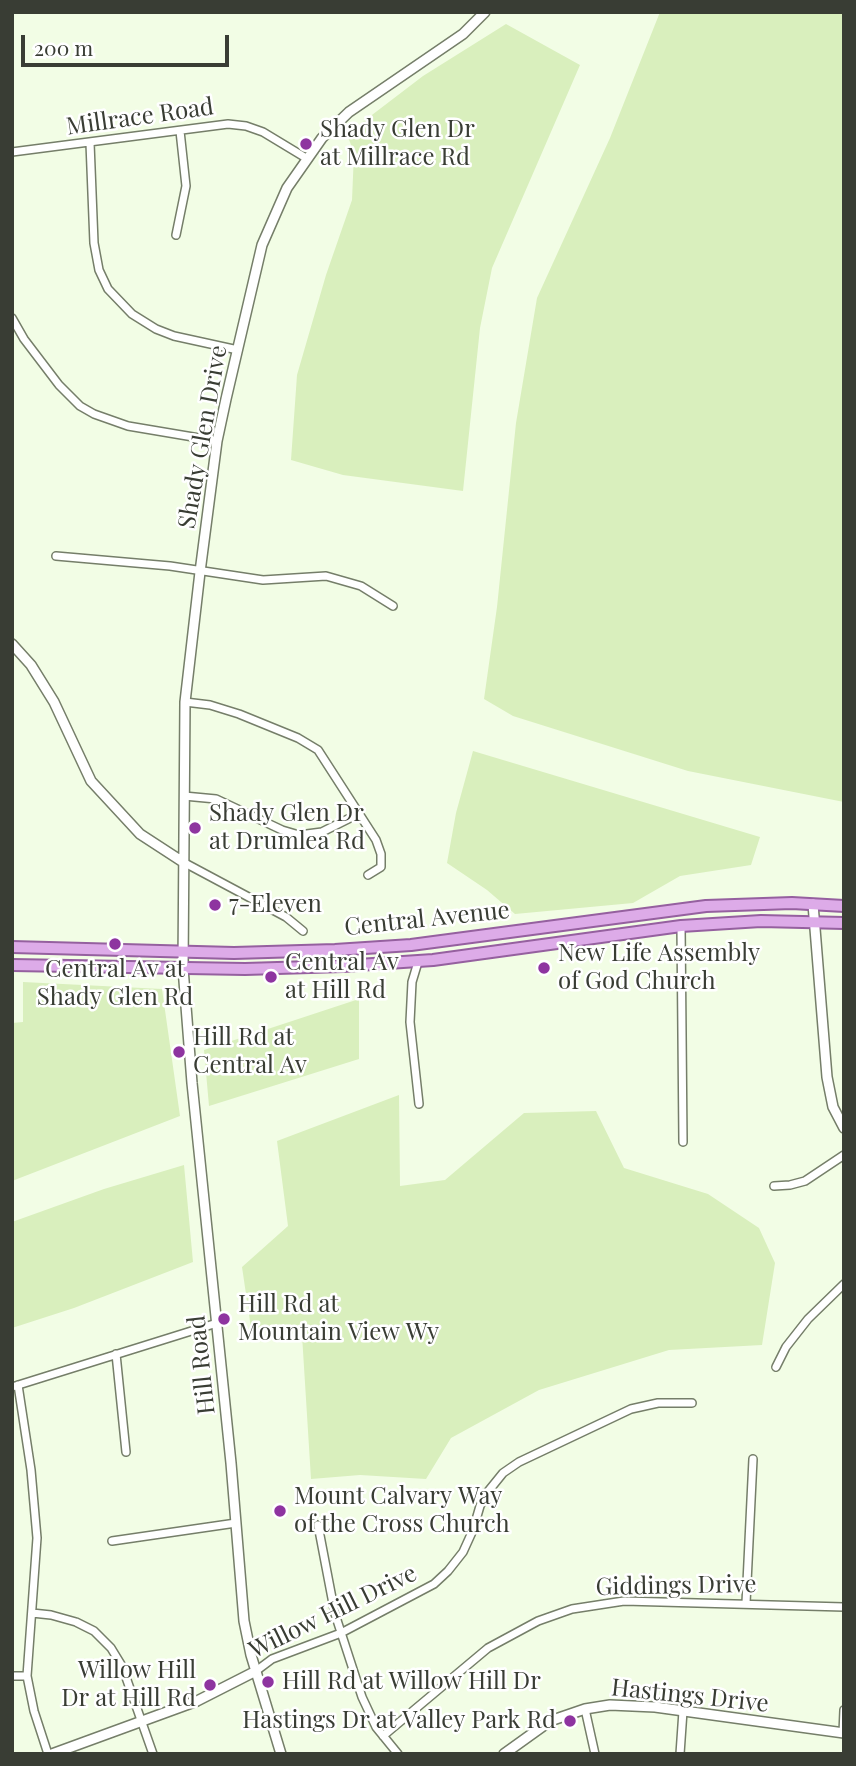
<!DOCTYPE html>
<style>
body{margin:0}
#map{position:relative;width:856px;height:1766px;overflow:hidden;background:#f2fde5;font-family:"Playfair Display",serif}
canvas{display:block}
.frame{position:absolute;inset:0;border:14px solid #393d34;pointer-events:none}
.scale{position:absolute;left:21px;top:35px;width:208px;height:32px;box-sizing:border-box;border:4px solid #393d34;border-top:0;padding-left:9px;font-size:21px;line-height:24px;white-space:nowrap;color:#393d34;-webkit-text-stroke:5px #fff;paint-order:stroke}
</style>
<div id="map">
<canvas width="856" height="1766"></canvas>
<div class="frame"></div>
<div class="scale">200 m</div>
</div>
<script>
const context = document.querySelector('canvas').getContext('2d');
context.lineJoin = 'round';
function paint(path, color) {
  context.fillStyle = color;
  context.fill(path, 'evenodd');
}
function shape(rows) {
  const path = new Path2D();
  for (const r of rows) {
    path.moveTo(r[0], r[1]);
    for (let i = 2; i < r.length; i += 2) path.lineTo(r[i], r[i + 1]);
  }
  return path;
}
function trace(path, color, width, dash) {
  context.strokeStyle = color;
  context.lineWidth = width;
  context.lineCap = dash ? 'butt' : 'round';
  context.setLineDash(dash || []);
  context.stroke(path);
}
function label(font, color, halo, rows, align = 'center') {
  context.font = font + ' "Playfair Display",serif';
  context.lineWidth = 5;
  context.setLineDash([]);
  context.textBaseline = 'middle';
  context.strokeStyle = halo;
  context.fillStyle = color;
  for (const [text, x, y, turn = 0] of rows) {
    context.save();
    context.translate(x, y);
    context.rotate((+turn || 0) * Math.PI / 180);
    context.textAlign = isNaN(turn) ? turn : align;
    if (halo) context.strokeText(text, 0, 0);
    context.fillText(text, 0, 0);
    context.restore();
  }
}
paint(shape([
 [660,12,844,12,844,802,688,771,513,716,484,699,497,607,516,423,537,298,610,138],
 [506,24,580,65,492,268,480,328,463,491,343,475,291,460,297,375,326,275,352,200,354,153,347,134,423,76],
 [473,751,760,837,751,865,680,876,633,903,515,914,487,890,447,863,456,813],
 [23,982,162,989,180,1116,12,1181,12,1023,23,1022],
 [359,999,359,1059,209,1106,204,1050],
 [399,1095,400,1186,445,1180,524,1113,596,1111,624,1168,708,1194,759,1228,775,1263,762,1345,669,1350,539,1390,451,1438,426,1479,360,1475,311,1479,302,1335,251,1328,242,1267,288,1226,277,1141],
 [184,1165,193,1262,74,1308,12,1328,12,1222,104,1189]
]), '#d9efbd');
const minor = shape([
 [90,143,94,243,99,270,108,289,132,314,156,329,174,336,238,350],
 [12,152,228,124,246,126,263,132,306,158],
 [176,235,186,186,180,131],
 [12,318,24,339,59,385,80,406,94,414,128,426,217,441],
 [56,556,170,566,263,580,326,576,361,586,393,606],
 [185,702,210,705,239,714,298,738,318,750,376,840,381,854,381,867,368,875],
 [184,796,216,799,282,830,299,835,322,832,358,814],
 [183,862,286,917,303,931],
 [681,926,683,1142],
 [418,962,412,982,410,1022,419,1104],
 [774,1186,790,1185,805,1181,844,1155],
 [116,1354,126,1452],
 [776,1367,786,1347,808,1319,844,1284],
 [18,1385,31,1470,37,1538,27,1676,34,1711,48,1754],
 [12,1387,217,1323],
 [318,1525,335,1614,362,1697,376,1727,398,1754],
 [112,1541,236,1523],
 [746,1603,753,1459],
 [32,1613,51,1615,76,1622,94,1631,111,1648,122,1666,153,1754],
 [256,1671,272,1659,341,1633,434,1584,448,1571,463,1552,473,1530,480,1506,486,1494,503,1473,519,1462,631,1409,658,1403,692,1403],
 [12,1676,27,1676],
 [585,1709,595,1754],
 [843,1733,844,1710],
 [383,1736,488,1648,538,1621,572,1609,624,1601,844,1607],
 [680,1754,683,1711]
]);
const tertiary = shape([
 [12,644,31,665,54,702,91,781,140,834,183,862],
 [813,904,827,1077,833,1107,844,1128],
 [52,1754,197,1701,256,1671],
 [281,1754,251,1655,244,1621,231,1463,192,1083,183,968,185,702,200,572,217,441,226,399,262,245,287,188,322,138,349,112,463,34,485,12],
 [504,1754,550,1721,585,1709,610,1705,655,1707,844,1733]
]);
const primary = shape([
 [12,947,234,953,335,950,411,945,706,906,792,903,844,906],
 [12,965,245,969,343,966,433,960,681,926,761,921,844,923]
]);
trace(minor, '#757e69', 10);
trace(tertiary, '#757e69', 12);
trace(primary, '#95609f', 14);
trace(minor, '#fff', 7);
trace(tertiary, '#fff', 9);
trace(primary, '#ddabe8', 10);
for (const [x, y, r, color] of [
 [306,144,7,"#8e34a0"],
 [195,828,7,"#8e34a0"],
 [215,905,7,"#8e34a0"],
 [115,944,7,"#8e34a0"],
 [544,968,7,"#8e34a0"],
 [271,977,7,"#8e34a0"],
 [179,1052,7,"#8e34a0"],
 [224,1319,7,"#8e34a0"],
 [280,1511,7,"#8e34a0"],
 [268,1682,7,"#8e34a0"],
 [210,1685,7,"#8e34a0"],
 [570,1721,7,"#8e34a0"]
]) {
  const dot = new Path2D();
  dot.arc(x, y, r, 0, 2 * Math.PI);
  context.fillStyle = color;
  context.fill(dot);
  trace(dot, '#fff', 2.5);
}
label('24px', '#393d34', '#fff', [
 ["Millrace Road",140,117,-8],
 ["Shady Glen Drive",203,437,-80],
 ["Central Avenue",427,919,-6],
 ["Hill Road",202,1365,-96],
 ["Giddings Drive",676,1586,-1],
 ["Willow Hill Drive",333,1612,-26],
 ["Hastings Drive",690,1696,6]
]);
label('24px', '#393d34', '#fff', [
 ["Shady Glen Dr",320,130],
 ["at Millrace Rd",320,158],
 ["Shady Glen Dr",209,814],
 ["at Drumlea Rd",209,842],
 ["7-Eleven",229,905],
 ["New Life Assembly",558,954],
 ["of God Church",558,982],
 ["Central Av",285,963],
 ["at Hill Rd",285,991],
 ["Central Av at",115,970,"center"],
 ["Shady Glen Rd",115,998,"center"],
 ["Hill Rd at",193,1038],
 ["Central Av",193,1066],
 ["Hill Rd at",238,1305],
 ["Mountain View Wy",238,1333],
 ["Mount Calvary Way",294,1497],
 ["of the Cross Church",294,1525],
 ["Willow Hill",196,1671,"right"],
 ["Dr at Hill Rd",196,1699,"right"],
 ["Hill Rd at Willow Hill Dr",282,1682],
 ["Hastings Dr at Valley Park Rd",556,1721,"right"]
], 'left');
</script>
